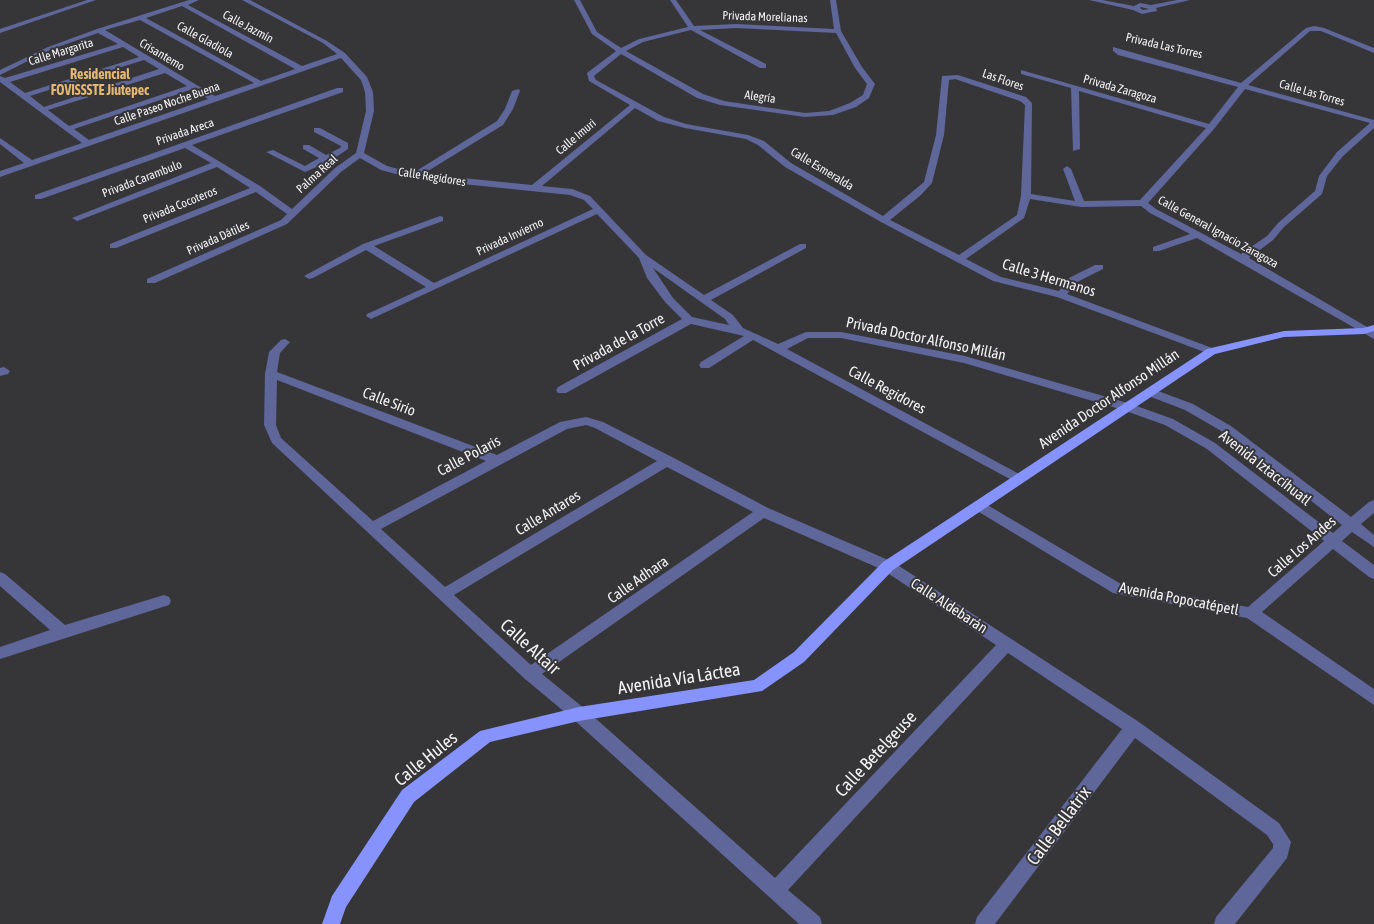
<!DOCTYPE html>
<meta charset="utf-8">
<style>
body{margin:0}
canvas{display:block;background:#363538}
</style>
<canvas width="1374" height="924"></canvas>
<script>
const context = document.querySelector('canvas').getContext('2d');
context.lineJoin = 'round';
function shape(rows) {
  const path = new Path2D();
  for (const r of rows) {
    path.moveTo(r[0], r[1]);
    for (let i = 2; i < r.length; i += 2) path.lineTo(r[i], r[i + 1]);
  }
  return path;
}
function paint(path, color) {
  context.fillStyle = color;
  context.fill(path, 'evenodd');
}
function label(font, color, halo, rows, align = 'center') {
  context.font = font + ' "Asap Condensed",sans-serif';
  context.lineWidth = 4;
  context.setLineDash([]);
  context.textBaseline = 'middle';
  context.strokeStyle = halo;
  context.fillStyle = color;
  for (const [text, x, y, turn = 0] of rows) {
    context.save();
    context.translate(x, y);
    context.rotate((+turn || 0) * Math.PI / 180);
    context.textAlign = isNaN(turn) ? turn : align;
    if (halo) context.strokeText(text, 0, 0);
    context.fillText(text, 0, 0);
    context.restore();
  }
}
paint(shape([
 [87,0,96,0,0,33,0,29,87,0],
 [189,0,199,0,188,5,302,66,337,54,323,43,242,0,250,0,327,41,345,53,367,77,373,92,374,111,364,153,387,166,413,173,497,121,505,109,512,91,519,89,520,91,513,109,503,125,423,174,532,185,630,105,589,81,587,73,616,51,592,34,574,0,580,0,597,32,621,48,639,39,688,27,670,0,676,0,694,26,736,24,834,29,830,0,836,0,841,31,862,67,875,84,869,98,856,107,833,115,805,117,720,105,697,98,621,54,594,76,596,80,664,117,686,124,748,135,764,141,791,163,883,216,924,182,936,135,942,76,958,75,1026,97,1032,103,1031,194,1075,201,1063,169,1067,166,1071,169,1084,201,1140,200,1206,128,1079,91,1080,149,1073,151,1071,88,1021,74,1021,70,1209,124,1238,87,1118,55,1113,51,1113,47,1241,83,1306,28,1314,26,1324,28,1374,48,1374,53,1321,31,1310,31,1248,85,1374,120,1374,128,1343,156,1327,176,1322,194,1284,227,1273,240,1249,258,1374,331,1374,339,1197,238,1159,251,1153,251,1153,247,1190,234,1150,213,1141,206,1081,207,1030,199,1024,218,966,259,1001,277,1059,291,1069,278,1095,265,1103,265,1103,269,1077,282,1067,294,1215,349,1217,351,1215,353,1207,353,1057,297,993,281,881,222,785,167,758,145,746,139,685,128,658,121,635,108,542,186,572,189,590,196,646,255,704,295,800,244,806,244,806,248,711,300,733,315,743,328,778,344,806,332,841,332,965,356,1131,404,1173,419,1215,443,1333,533,1342,525,1223,432,1185,410,1146,395,1144,392,1150,388,1193,404,1231,426,1351,517,1369,502,1374,500,1374,513,1361,524,1374,535,1374,547,1352,532,1342,541,1374,565,1374,579,1369,577,1333,549,1262,612,1374,689,1374,705,1247,618,1113,593,974,509,972,506,974,503,984,503,1121,584,1248,607,1324,541,1207,449,1165,425,1123,410,964,363,841,338,808,338,787,349,1023,476,1025,479,1023,482,1019,484,753,340,709,368,701,368,699,365,701,362,744,336,691,324,566,393,558,393,556,390,558,387,682,319,665,302,647,278,639,258,597,214,371,319,366,316,367,314,426,287,366,250,313,278,309,279,304,276,363,244,440,216,443,217,443,221,374,246,434,283,593,209,584,200,570,195,414,179,381,170,360,158,341,172,287,224,155,283,147,283,147,279,281,220,287,214,256,192,116,248,110,248,110,244,250,188,217,167,80,220,77,221,72,218,211,163,185,148,41,199,35,199,35,195,337,88,343,88,343,92,192,145,260,186,292,209,335,168,356,153,366,111,365,92,361,80,341,58,0,177,0,171,24,163,0,144,0,138,32,160,82,143,0,82,0,76,5,78,118,44,98,33,52,49,0,75,0,70,48,47,97,29,189,0],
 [182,6,295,69,261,81,146,18,182,6],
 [140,20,254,83,215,96,105,30,140,20],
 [736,28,836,33,855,68,867,84,863,95,850,103,829,111,805,113,724,101,703,94,626,51,643,42,691,30,760,68,766,68,766,64,700,30,736,28],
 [123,47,139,57,25,93,10,82,123,47],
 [144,60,159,69,44,107,30,96,144,60],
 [165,73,187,86,69,126,48,110,165,73],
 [955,79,1020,101,1025,105,1021,196,1017,215,959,255,890,220,921,195,932,183,944,135,949,80,955,79],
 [193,89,208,99,89,140,74,129,193,89],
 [1245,89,1370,123,1337,152,1319,176,1315,191,1278,223,1267,236,1241,254,1156,209,1148,203,1214,129,1245,89],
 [653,268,725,319,729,325,692,317,673,298,653,268],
 [1089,0,1102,0,1134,6,1140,3,1151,5,1177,0,1190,0,1156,8,1157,11,1142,14,1133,10,1089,0],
 [1141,7,1149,9,1143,10,1140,8,1141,7],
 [314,128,320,128,348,143,348,149,330,161,305,172,266,152,273,150,305,166,319,158,303,149,303,145,309,145,326,155,340,148,341,146,314,132,314,128],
 [285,339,290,342,280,353,277,372,497,455,560,422,586,417,603,422,672,457,768,508,893,562,1139,722,1279,823,1291,842,1287,858,1235,924,1214,924,1216,917,1273,848,1273,844,1267,835,1135,738,995,924,975,924,977,917,1122,729,1008,653,788,890,820,917,822,924,799,924,573,719,525,679,272,443,264,425,265,374,269,352,281,340,285,339],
 [277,380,486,461,373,521,281,438,276,425,277,380],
 [586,425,595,428,657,461,445,587,381,529,567,429,586,425],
 [667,467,753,512,531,665,454,595,667,467],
 [764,518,883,570,996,645,775,878,585,709,542,674,764,518],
 [4,367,10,371,8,374,0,376,0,368,4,367],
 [0,572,5,574,65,625,164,595,169,597,171,601,169,605,0,659,0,647,50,630,0,586,0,572]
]), '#5e669a');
paint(shape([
 [1374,325,1374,331,1364,334,1284,337,1215,354,893,570,804,662,762,691,579,721,490,742,414,802,346,907,340,924,322,924,332,896,402,790,480,731,579,707,754,680,794,652,883,562,1207,349,1284,331,1363,328,1374,325]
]), '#8693fd');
label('12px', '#f2f1f3', '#363538', [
 ["Privada Morelianas",765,17,2],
 ["Calle Jazmín",248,27,28],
 ["Calle Gladiola",205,40,29],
 ["Privada Las Torres",1164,46,13],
 ["Calle Margarita",61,52,-17],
 ["Crisantemo",162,55,31],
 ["Las Flores",1003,80,19],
 ["Privada Zaragoza",1120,89,16],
 ["Calle Las Torres",1312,93,16],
 ["Alegría",760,97,8],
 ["Calle Paseo Noche Buena",167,104,-19],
 ["Privada Areca",185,132,-19],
 ["Calle Imuri",576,137,-40],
 ["Calle Esmeralda",822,169,31],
 ["Palma Real",317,174,-42],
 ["Calle Regidores",432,177,9],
 ["Privada Carambulo",142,179,-21],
 ["Privada Cocoteros",180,205,-22],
 ["Calle General Ignacio Zaragoza",1218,232,29],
 ["Privada Invierno",510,237,-25],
 ["Privada Dátiles",218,238,-24]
]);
label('bold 14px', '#e2b873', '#363538', [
 ["Residencial",100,75],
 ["FOVISSSTE Jiutepec",100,91]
]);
label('15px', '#f2f1f3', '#363538', [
 ["Calle 3 Hermanos",1049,278,17],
 ["Privada Doctor Alfonso Millán",926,339,12],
 ["Privada de la Torre",619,342,-29],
 ["Calle Regidores",887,390,28],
 ["Avenida Doctor Alfonso Millán",1109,399,-34],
 ["Calle Sirio",389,402,21],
 ["Calle Polaris",469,456,-28],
 ["Avenida Iztaccíhuatl",1265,468,38],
 ["Calle Antares",548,513,-31],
 ["Calle Los Andes",1302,547,-41],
 ["Calle Adhara",638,580,-35],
 ["Avenida Popocatépetl",1179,599,11],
 ["Calle Aldebarán",949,606,33]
]);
label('18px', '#f2f1f3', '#363538', [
 ["Calle Altair",530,647,42],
 ["Avenida Vía Láctea",679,679,-9],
 ["Calle Betelgeuse",876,754,-47],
 ["Calle Hules",426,759,-39],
 ["Calle Bellatrix",1059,826,-53]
]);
</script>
